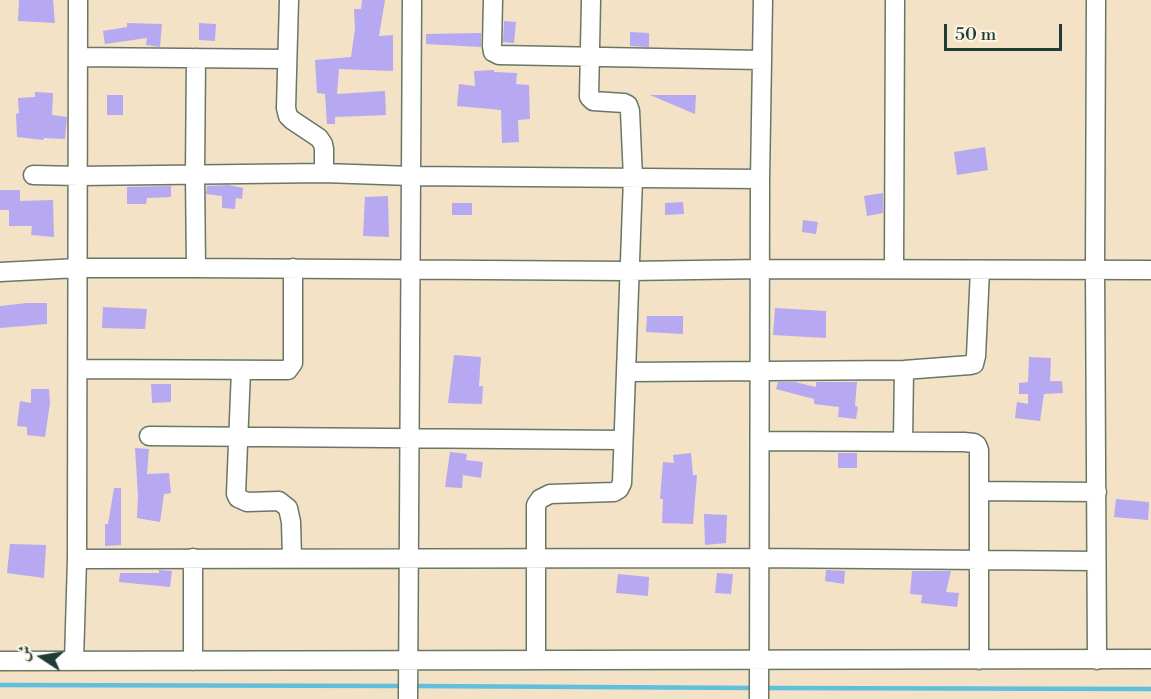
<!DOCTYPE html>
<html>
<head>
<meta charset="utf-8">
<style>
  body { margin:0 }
  #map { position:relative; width:1151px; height:699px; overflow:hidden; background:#f3e2c5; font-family:"Libre Bodoni",Amiri,serif }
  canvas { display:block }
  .north { position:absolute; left:12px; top:627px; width:60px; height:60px; -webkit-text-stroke:4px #fcf5e5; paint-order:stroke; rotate:282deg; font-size:16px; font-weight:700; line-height:24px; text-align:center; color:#1f3d34 }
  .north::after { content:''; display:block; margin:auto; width:21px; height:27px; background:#1f3d34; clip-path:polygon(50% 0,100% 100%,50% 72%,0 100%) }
  .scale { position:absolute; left:944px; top:24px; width:118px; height:27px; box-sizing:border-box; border:3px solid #1f3d34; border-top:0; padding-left:8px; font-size:18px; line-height:21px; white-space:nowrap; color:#1f3d34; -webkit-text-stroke:4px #fcf5e5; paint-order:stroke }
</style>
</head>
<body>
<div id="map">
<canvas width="1151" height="699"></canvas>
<div class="north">ش</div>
<div class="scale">50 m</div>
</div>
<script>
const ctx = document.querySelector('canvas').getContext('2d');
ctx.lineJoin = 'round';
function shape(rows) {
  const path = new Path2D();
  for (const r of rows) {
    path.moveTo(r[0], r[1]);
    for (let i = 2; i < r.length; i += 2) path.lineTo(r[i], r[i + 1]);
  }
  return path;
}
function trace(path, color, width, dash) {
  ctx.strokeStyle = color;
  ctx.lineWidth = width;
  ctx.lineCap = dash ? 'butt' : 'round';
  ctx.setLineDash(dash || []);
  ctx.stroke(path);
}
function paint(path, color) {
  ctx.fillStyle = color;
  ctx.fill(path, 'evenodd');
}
trace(shape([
  [0,685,405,686],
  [414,686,756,688],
  [765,688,1151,689]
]), '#5fbfdd', 4.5);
paint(shape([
  [19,0,53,0,55,23,18,21],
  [362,0,385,0,379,36,393,35,393,71,339,69,337,94,385,91,386,115,335,117,335,124,327,124,325,94,317,93,315,60,351,57,355,29,354,9,361,9],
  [504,21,516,22,514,43,503,42],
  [127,23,162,24,160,47,146,45,147,38,105,44,103,31,127,27],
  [199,23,216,24,215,41,199,40],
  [630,32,649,33,649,47,630,46],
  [481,33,481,47,426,44,426,34],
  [494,70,494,72,517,73,516,84,529,85,530,119,518,120,519,142,502,143,501,110,457,106,459,84,475,86,474,71],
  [35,92,53,93,52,115,67,117,65,139,44,138,43,140,17,137,16,114,19,113,18,98,35,97],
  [107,95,123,95,123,115,107,115],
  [650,95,696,95,695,114],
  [985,147,988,170,957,175,954,152],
  [228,185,243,188,242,199,236,198,235,209,222,208,222,196,206,194,207,186],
  [171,186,171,197,147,198,146,204,127,204,127,187],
  [0,190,20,190,20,201,53,200,54,237,31,235,32,226,9,226,9,210,0,210],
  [883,193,883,213,867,216,864,196],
  [388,196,389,237,363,236,365,197],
  [683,202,684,214,665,215,665,203],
  [452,203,472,203,472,215,452,215],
  [803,220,818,222,816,234,802,232],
  [27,303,47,303,47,324,0,328,0,306],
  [103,307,147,309,145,329,102,328],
  [775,308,826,311,826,338,773,335],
  [647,316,683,316,683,334,646,332],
  [454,355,481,357,479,386,483,386,482,404,448,403],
  [1029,357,1051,358,1050,381,1062,381,1063,393,1044,394,1040,421,1015,418,1017,402,1028,404,1028,394,1019,394,1019,383,1028,382],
  [778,382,795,382,816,387,816,382,857,382,855,406,858,407,856,419,838,417,839,407,814,404,814,399,776,389],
  [151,384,171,384,171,402,152,403],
  [31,389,49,389,50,403,45,437,27,435,27,427,17,426,20,401,31,403],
  [135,448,149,449,147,474,169,473,171,493,164,494,160,522,137,518,138,496],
  [450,452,467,454,466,460,483,462,481,478,463,475,462,488,445,487],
  [691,453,693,475,697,475,693,524,662,523,663,499,660,499,663,462,674,463,673,455],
  [838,453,857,453,857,468,838,468],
  [114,488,121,488,121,545,105,546,105,524,108,524],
  [1116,499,1149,502,1148,520,1114,517],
  [704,514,727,515,726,543,705,545],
  [10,544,46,545,44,578,7,573],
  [159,570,172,571,170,587,119,582,120,573,159,573],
  [826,570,845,571,844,584,825,581],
  [912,571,951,571,946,592,959,593,957,607,921,603,922,595,910,594],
  [717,573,733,574,731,594,715,593],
  [618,574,649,577,648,596,616,593]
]), '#b6a8f1');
const minor = shape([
  [289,0,286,108,288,116,292,120,319,138,323,144,324,149,324,173],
  [493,0,492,46,493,52,499,55,761,60],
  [1096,0,1095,270,1097,660],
  [78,57,287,59],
  [33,175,78,176,324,173,411,176,760,179],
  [196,268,195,174,196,58],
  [894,269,895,0],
  [0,272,78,268,196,268,629,271,761,269,1151,270],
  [78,369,288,370,293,363,293,268],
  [241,370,236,494,238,498,247,502,279,501,288,508,291,522,292,558],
  [627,372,904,370,970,365,974,364,976,356,980,270],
  [149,436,623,440],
  [760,441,964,442,974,443,977,445,979,450,979,660],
  [903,441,904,370],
  [979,491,1097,492],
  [193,558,193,661],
  [77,559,760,558,1096,561],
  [536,660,536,505,540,499,550,494,614,492,619,489,622,483,633,178,630,111,628,105,624,103,593,101,589,97,591,0],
  [0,661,1151,659],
  [74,661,77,559,78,0],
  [408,699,412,0],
  [759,699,760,179,763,0]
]);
trace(minor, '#697767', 21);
trace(minor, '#fff', 18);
</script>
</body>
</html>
